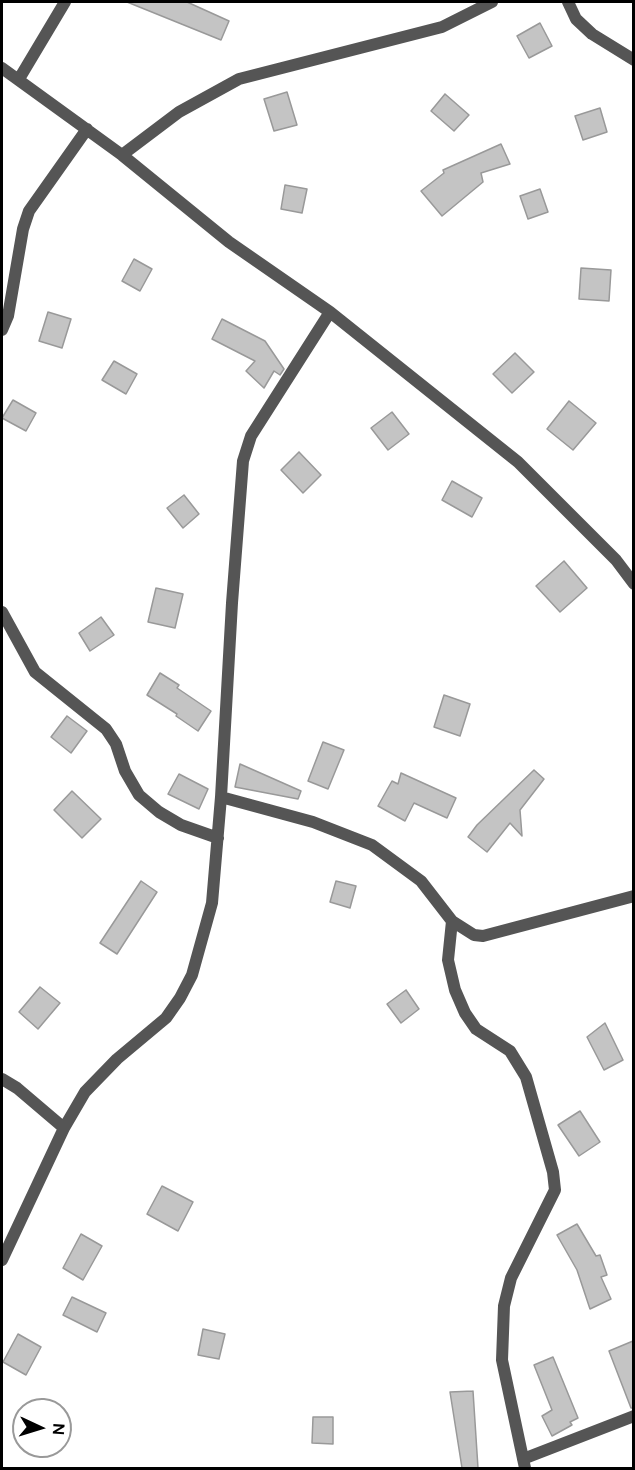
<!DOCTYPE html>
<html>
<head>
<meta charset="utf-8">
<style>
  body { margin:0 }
  #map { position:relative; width:635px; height:1470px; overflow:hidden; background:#fff; font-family:"DM Sans",sans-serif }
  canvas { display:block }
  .frame { position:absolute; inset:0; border:3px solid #000; pointer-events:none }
  .north { position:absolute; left:12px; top:1398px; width:60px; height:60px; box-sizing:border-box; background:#fff; border:2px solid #999; border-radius:50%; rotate:94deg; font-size:16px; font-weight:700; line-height:24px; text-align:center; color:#000 }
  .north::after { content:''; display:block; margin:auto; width:21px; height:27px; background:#000; clip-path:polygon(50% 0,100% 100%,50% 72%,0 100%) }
</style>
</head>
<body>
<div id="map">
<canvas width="635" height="1470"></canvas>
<div class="frame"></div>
<div class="north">N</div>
</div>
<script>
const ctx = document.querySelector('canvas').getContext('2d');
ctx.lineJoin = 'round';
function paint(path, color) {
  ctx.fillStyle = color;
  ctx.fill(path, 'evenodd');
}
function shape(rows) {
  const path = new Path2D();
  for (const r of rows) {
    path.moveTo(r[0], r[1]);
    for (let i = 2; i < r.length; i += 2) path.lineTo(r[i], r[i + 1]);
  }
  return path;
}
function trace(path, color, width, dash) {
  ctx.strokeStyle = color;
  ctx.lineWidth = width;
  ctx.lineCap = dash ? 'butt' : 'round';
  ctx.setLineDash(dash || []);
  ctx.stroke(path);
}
const building = shape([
  [127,2,187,2,229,21,221,40,127,2],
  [540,23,552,46,529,58,517,36,540,23],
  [287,92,297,125,274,131,264,99,287,92],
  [445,94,469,115,454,131,431,111,445,94],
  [600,108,607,132,583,140,575,116,600,108],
  [501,144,510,164,481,173,483,182,442,216,421,191,444,173,443,170,501,144],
  [285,185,307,189,302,213,281,209,285,185],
  [540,189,548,212,528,219,520,196,540,189],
  [134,259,152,269,140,291,122,281,134,259],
  [581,268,611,270,609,301,579,299,581,268],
  [48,312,71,319,62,348,39,341,48,312],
  [222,319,265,341,284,369,280,375,274,371,264,388,246,371,255,361,212,339,222,319],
  [515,353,534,372,512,393,493,374,515,353],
  [114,361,137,374,126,394,102,380,114,361],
  [13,400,36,413,26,431,2,418,13,400],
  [569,401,596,423,573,450,547,429,569,401],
  [392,412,409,434,388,450,371,428,392,412],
  [299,452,321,475,303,493,281,470,299,452],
  [452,481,482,498,472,517,442,500,452,481],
  [184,495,199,514,183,528,167,508,184,495],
  [564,561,587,588,560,612,536,586,564,561],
  [156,588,183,594,175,628,148,622,156,588],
  [101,617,114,635,90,651,79,633,101,617],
  [160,673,179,685,177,688,211,711,198,731,176,716,177,714,147,695,160,673],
  [444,695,470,704,460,736,434,727,444,695],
  [67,716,87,731,71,753,51,737,67,716],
  [323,742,344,750,328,789,308,781,323,742],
  [240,764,301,791,298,799,235,787,240,764],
  [534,770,544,779,520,810,522,836,510,823,487,852,468,837,477,825,534,770],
  [401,773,456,798,447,818,414,803,405,821,378,806,392,781,398,784,401,773],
  [179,774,208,789,199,809,168,794,179,774],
  [72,791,101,819,82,838,54,810,72,791],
  [141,881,157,892,117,954,100,943,141,881],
  [336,881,356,886,350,908,330,902,336,881],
  [40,987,60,1003,38,1029,19,1012,40,987],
  [406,990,419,1009,401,1023,387,1004,406,990],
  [605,1023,623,1060,604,1070,587,1037,605,1023],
  [580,1111,600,1142,579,1156,558,1125,580,1111],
  [162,1186,193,1202,178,1231,147,1214,162,1186],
  [577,1224,596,1256,600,1255,607,1275,601,1277,611,1299,590,1309,577,1270,557,1235,577,1224],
  [81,1234,102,1246,83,1280,63,1268,81,1234],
  [72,1297,106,1313,97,1332,63,1315,72,1297],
  [203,1329,225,1334,219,1359,198,1355,203,1329],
  [18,1334,41,1347,26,1375,3,1362,18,1334],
  [633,1341,633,1408,631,1408,609,1351,633,1341],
  [553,1357,578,1418,570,1422,572,1425,552,1436,542,1416,552,1410,534,1365,553,1357],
  [473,1391,478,1468,462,1468,450,1392,473,1391],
  [313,1417,333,1417,333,1444,312,1443,313,1417]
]);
paint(building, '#c4c4c4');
trace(building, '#999', 1.5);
trace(shape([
  [568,2,576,19,592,34,634,60],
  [2,68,122,155,229,242,330,312,518,462,616,560,634,584],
  [19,79,65,2],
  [122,155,179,112,239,79,442,27,492,2],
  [2,330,8,316,23,229,29,211,87,129],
  [2,612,35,672,106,729,116,744,125,771,139,795,159,812,181,825,218,838],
  [221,797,313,822,372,845,421,881,452,921,474,935,483,936,634,896],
  [452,921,448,960,455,990,465,1013,476,1029,510,1051,526,1077,553,1172,555,1190,511,1278,504,1306,502,1360,525,1468],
  [2,1079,17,1088,64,1128],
  [2,1260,64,1128,85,1092,117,1059,166,1018,180,998,192,975,212,903,221,797,232,603,243,461,251,436,330,312],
  [523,1459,634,1416]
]), '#555', 12);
</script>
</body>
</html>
